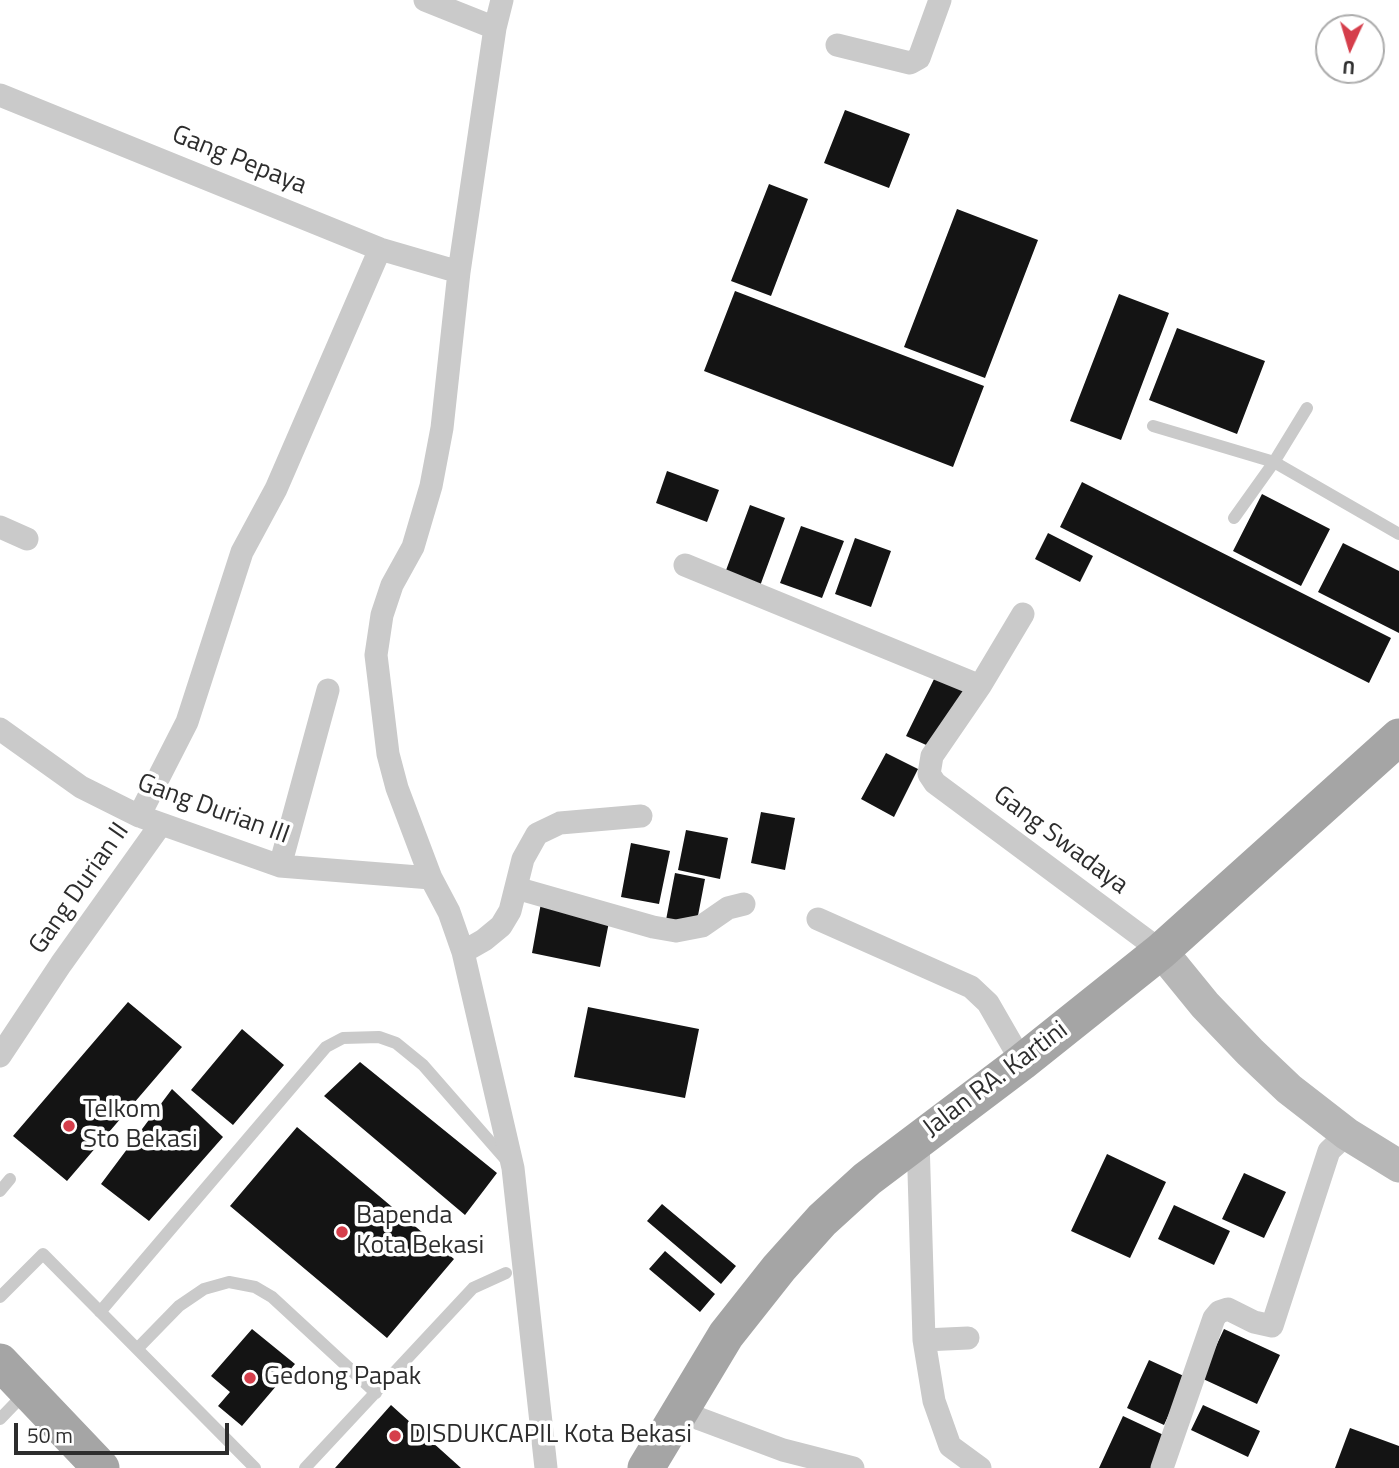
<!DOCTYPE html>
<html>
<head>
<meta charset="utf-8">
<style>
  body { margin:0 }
  #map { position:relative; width:1399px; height:1468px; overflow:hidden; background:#fff; font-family:"Titillium Web",sans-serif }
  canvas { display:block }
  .north { position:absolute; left:1315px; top:14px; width:70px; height:70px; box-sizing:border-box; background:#fff; border:2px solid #ababab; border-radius:50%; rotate:184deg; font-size:19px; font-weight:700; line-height:28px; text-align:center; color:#2d2d2d }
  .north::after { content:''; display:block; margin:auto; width:24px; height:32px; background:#d53e4b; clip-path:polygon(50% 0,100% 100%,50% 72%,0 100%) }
  .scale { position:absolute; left:14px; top:1423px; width:215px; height:32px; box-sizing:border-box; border:4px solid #2d2d2d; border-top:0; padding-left:9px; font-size:21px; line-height:24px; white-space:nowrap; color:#2d2d2d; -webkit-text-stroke:5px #fff; paint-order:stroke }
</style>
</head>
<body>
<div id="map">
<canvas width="1399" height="1468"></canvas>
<div class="north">U</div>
<div class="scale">50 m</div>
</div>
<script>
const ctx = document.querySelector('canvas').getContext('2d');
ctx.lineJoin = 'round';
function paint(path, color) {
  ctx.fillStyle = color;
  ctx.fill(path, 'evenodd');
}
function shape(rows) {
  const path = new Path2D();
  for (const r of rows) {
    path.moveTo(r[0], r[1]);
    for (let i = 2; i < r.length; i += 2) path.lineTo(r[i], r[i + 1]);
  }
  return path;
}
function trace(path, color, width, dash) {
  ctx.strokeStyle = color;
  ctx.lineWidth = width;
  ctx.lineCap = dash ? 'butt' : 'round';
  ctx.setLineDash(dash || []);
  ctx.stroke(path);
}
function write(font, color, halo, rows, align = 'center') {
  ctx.font = font + ' "Titillium Web",sans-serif';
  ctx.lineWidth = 7;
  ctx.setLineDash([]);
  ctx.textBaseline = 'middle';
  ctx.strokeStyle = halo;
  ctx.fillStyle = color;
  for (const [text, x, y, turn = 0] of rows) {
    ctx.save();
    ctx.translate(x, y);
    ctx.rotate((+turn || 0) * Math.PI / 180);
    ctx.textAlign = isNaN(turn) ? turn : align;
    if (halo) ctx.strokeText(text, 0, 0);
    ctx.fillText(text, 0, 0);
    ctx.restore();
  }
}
paint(shape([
  [845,110,910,134,889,188,824,163],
  [769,184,808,199,771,296,731,281],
  [957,209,1038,240,985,378,904,347],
  [735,291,984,386,953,467,704,371],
  [1119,294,1169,313,1121,440,1070,421],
  [1177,328,1265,361,1237,434,1149,400],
  [667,471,719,490,707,522,656,503],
  [1082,482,1391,638,1369,683,1060,527],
  [1262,494,1330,529,1301,586,1233,551],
  [750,505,785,518,760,586,725,573],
  [801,526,844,541,822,598,780,583],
  [1048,533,1093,556,1080,582,1035,559],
  [855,538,891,551,871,607,835,594],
  [1343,543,1399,571,1399,633,1318,592],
  [937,673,969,689,933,748,906,736],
  [886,753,918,769,894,817,861,799],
  [761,812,795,818,785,870,751,863],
  [686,830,728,838,720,879,678,870],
  [631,843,670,851,659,904,621,897],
  [675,873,705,879,696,926,666,920],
  [541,903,610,917,600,967,532,953],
  [128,1002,182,1047,67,1181,13,1136],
  [588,1007,699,1029,685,1098,574,1077],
  [242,1029,284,1065,233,1125,191,1090],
  [360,1062,497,1173,465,1215,324,1096],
  [172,1089,223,1137,149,1221,101,1184],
  [297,1127,454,1259,387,1338,230,1206],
  [1107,1154,1166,1182,1130,1258,1071,1231],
  [1244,1173,1286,1192,1264,1238,1222,1219],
  [662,1204,736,1266,721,1284,647,1221],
  [1174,1205,1230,1231,1214,1265,1158,1239],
  [665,1251,715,1294,700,1312,649,1269],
  [252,1329,295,1364,242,1426,218,1406,230,1392,211,1376],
  [1224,1329,1280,1355,1257,1404,1201,1378],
  [1149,1360,1186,1377,1164,1425,1127,1408],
  [391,1405,461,1468,335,1468],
  [1203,1405,1260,1431,1248,1457,1191,1430],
  [1123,1416,1170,1438,1156,1468,1099,1468],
  [1350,1428,1399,1446,1399,1468,1335,1468]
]), '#141414');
trace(shape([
  [1307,408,1274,462,1399,534],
  [1153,426,1274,462,1234,518],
  [0,1191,10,1179],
  [0,1297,43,1254,255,1468],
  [100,1312,326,1047,343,1038,379,1037,396,1043,423,1065,507,1161],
  [137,1349,179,1306,204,1289,229,1282,255,1287,272,1297,376,1393],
  [0,1419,26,1392],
  [305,1468,473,1288,506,1273]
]), '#cacaca', 12);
trace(shape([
  [425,0,495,28],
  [502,0,495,28,459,272,442,428,431,486,413,547,392,585,382,615,376,655,388,754,397,788,431,878,449,912,463,952,513,1168,546,1468],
  [837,45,910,63,919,58,940,0],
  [0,95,380,249,459,272],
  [0,527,27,539],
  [685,565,980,686],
  [1023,614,980,686,932,756,929,774,935,783,1161,951],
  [0,729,81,787,139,816,280,866,431,878],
  [139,816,187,722,242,552,276,489,380,249],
  [280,866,328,690],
  [516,888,653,927,676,931,702,926,728,908,744,904],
  [818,919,971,987,988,1003,1022,1062],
  [463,952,484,940,501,926,510,911,523,859,537,834,560,823,641,816],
  [0,1056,61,964,161,824],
  [918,1139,924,1340,934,1401,950,1446,980,1468],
  [924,1340,968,1338],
  [681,1410,700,1419,783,1450,853,1468],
  [1162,1468,1214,1318,1219,1312,1228,1309,1254,1322,1272,1326,1329,1151,1347,1134]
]), '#cacaca', 23);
trace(shape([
  [1161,951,1205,1005,1250,1052,1289,1089,1347,1134,1399,1166]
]), '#b7b7b7', 33);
trace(shape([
  [0,1362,101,1468],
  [646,1468,726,1335,779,1268,822,1220,867,1179,1022,1062,1161,951,1399,737]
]), '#a5a5a5', 37);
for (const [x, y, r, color] of [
  [69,1126,7,"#d53e4b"],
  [342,1232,7,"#d53e4b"],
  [250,1378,7,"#d53e4b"],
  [395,1436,7,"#d53e4b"]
]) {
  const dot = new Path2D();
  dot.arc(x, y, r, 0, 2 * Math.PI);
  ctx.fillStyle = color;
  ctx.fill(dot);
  trace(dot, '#fff', 2.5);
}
write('26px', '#2d2d2d', '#fff', [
  ["Gang Pepaya",239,161,22],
  ["Gang Durian III",213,810,20],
  ["Gang Swadaya",1060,841,37],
  ["Gang Durian II",80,889,-55],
  ["Jalan RA. Kartini",996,1080,-37]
]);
write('26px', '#2d2d2d', '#fff', [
  ["Telkom",83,1111],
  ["Sto Bekasi",83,1141],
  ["Bapenda",356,1217],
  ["Kota Bekasi",356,1247],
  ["Gedong Papak",264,1378],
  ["DISDUKCAPIL Kota Bekasi",409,1436]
], 'left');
</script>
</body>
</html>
